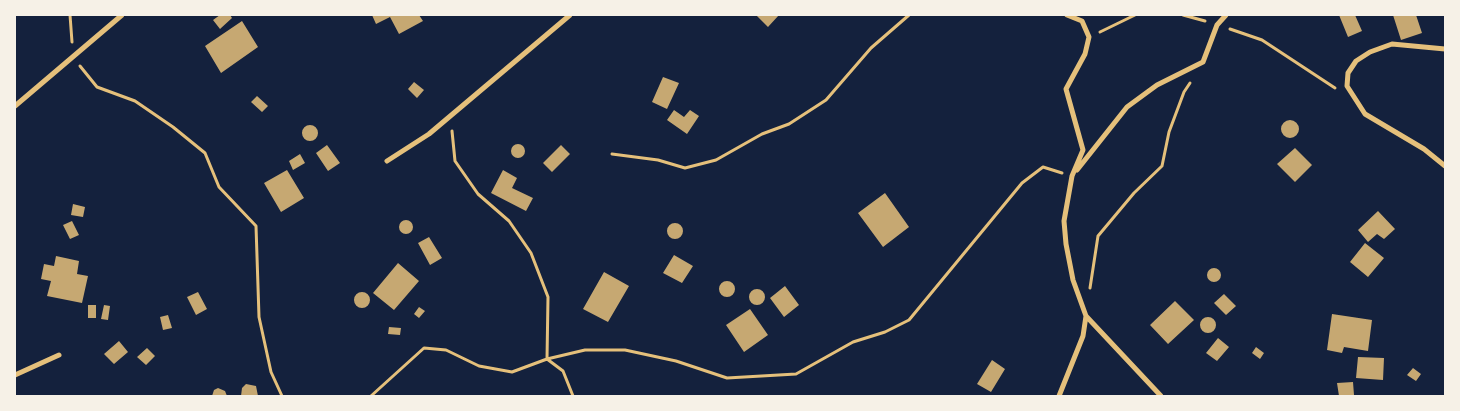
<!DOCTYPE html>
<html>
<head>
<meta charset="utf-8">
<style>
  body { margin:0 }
  #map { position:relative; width:1460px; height:411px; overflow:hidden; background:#14213d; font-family:"Noto Sans",sans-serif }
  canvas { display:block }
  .frame { position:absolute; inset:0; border:16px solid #f6f1e7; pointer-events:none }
</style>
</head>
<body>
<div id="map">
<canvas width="1460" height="411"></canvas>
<div class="frame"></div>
</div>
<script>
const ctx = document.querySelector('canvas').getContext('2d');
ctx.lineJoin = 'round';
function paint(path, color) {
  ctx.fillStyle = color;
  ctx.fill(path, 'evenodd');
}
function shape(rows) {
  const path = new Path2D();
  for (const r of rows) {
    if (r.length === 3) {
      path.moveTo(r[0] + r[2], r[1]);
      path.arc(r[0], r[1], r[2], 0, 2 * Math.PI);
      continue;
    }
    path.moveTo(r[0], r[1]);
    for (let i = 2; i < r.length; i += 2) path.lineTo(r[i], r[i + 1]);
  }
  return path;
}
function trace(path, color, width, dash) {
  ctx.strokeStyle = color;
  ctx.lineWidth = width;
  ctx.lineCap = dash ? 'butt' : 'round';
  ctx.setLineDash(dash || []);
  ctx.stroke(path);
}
paint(shape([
  [220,15,230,15,232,18,220,29,213,20],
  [372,15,419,15,423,21,399,34,390,17,376,24],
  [756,15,779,15,768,27],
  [1339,15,1355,15,1362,31,1348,37],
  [1393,15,1416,15,1422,33,1401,40],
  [242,21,258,47,221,73,205,46],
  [663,77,679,83,667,109,652,102],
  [414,82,424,90,417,98,408,89],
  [257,96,268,106,262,112,251,102],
  [674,110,684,117,690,110,699,116,687,134,667,120],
  [1290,129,9],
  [310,133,8],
  [518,151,7],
  [327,145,340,163,328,171,316,153],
  [561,145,570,154,552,172,543,163],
  [1295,148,1312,165,1295,182,1277,164],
  [300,154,305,163,293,170,289,161],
  [287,170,304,198,281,212,264,183],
  [503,170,517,178,512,188,533,198,526,211,491,193],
  [885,193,909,227,883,247,858,213],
  [73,204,85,207,83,217,71,215],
  [1378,211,1395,229,1384,239,1377,234,1368,242,1358,230],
  [406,227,7],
  [72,221,79,235,70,239,63,225],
  [675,231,8],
  [429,237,442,258,430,265,418,243],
  [1365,243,1384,258,1368,277,1350,262],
  [674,255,693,266,682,283,663,273],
  [56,256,79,261,77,274,88,276,82,303,47,296,51,281,41,279,44,264,54,266],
  [398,263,419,281,394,310,373,293],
  [1214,275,7],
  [604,272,629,286,608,322,583,309],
  [727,289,8],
  [785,286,799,305,784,317,770,298],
  [757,297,8],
  [198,292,207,309,196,315,187,297],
  [362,300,8],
  [1224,294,1236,306,1226,315,1214,303],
  [1175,301,1194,320,1168,344,1150,325],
  [88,305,96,305,96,318,88,318],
  [104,305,110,306,108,320,101,319],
  [419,307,425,311,419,318,414,314],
  [750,309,768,335,744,352,726,325],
  [1332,314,1372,320,1368,351,1344,347,1342,353,1327,350],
  [168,315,172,328,163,330,160,317],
  [1208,325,8],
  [389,327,401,328,400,335,388,334],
  [1218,338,1229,347,1217,361,1206,353],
  [119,341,128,352,114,364,104,354],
  [1256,347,1264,353,1260,359,1252,353],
  [147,348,155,356,146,365,137,357],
  [1358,357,1384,358,1383,380,1356,378],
  [992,360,1005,369,991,392,977,384],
  [1413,368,1421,374,1416,381,1407,375],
  [1353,382,1354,395,1339,396,1337,383],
  [246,384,256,386,258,396,241,396,242,388],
  [218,388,225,391,227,396,212,396,214,390]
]), '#c6a872');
trace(shape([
  [70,15,72,42],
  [1183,15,1205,21],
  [1230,29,1262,40,1335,88],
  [1100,32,1135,15],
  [80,66,97,87,135,101,173,127,205,153,219,187,256,226,259,317,271,372,282,396],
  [452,131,455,161,478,194,509,221,531,253,548,297,547,359,563,371,573,396],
  [612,154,658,160,685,168,716,160,762,134,789,124,826,100,871,48,909,15],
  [1090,288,1098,236,1134,193,1162,166,1169,132,1184,92,1190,83],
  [371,396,424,348,446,350,479,366,512,372,547,359,585,350,625,350,676,361,727,378,796,374,853,342,885,332,909,320,1022,183,1043,167,1062,173]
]), '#e5c07b', 3);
trace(shape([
  [1067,15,1082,21,1089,37,1085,54,1066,89,1083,150,1072,176,1064,221,1066,244,1073,280,1086,316,1161,396],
  [1445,49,1392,44,1370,52,1356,61,1348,73,1347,86,1365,114,1424,149,1445,166],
  [15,106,122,15],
  [387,161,429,134,570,15],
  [1077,170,1127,107,1157,85,1203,62,1217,25,1226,15],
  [15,375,59,355],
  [1059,396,1083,336,1086,316]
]), '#e5c07b', 5);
</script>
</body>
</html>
